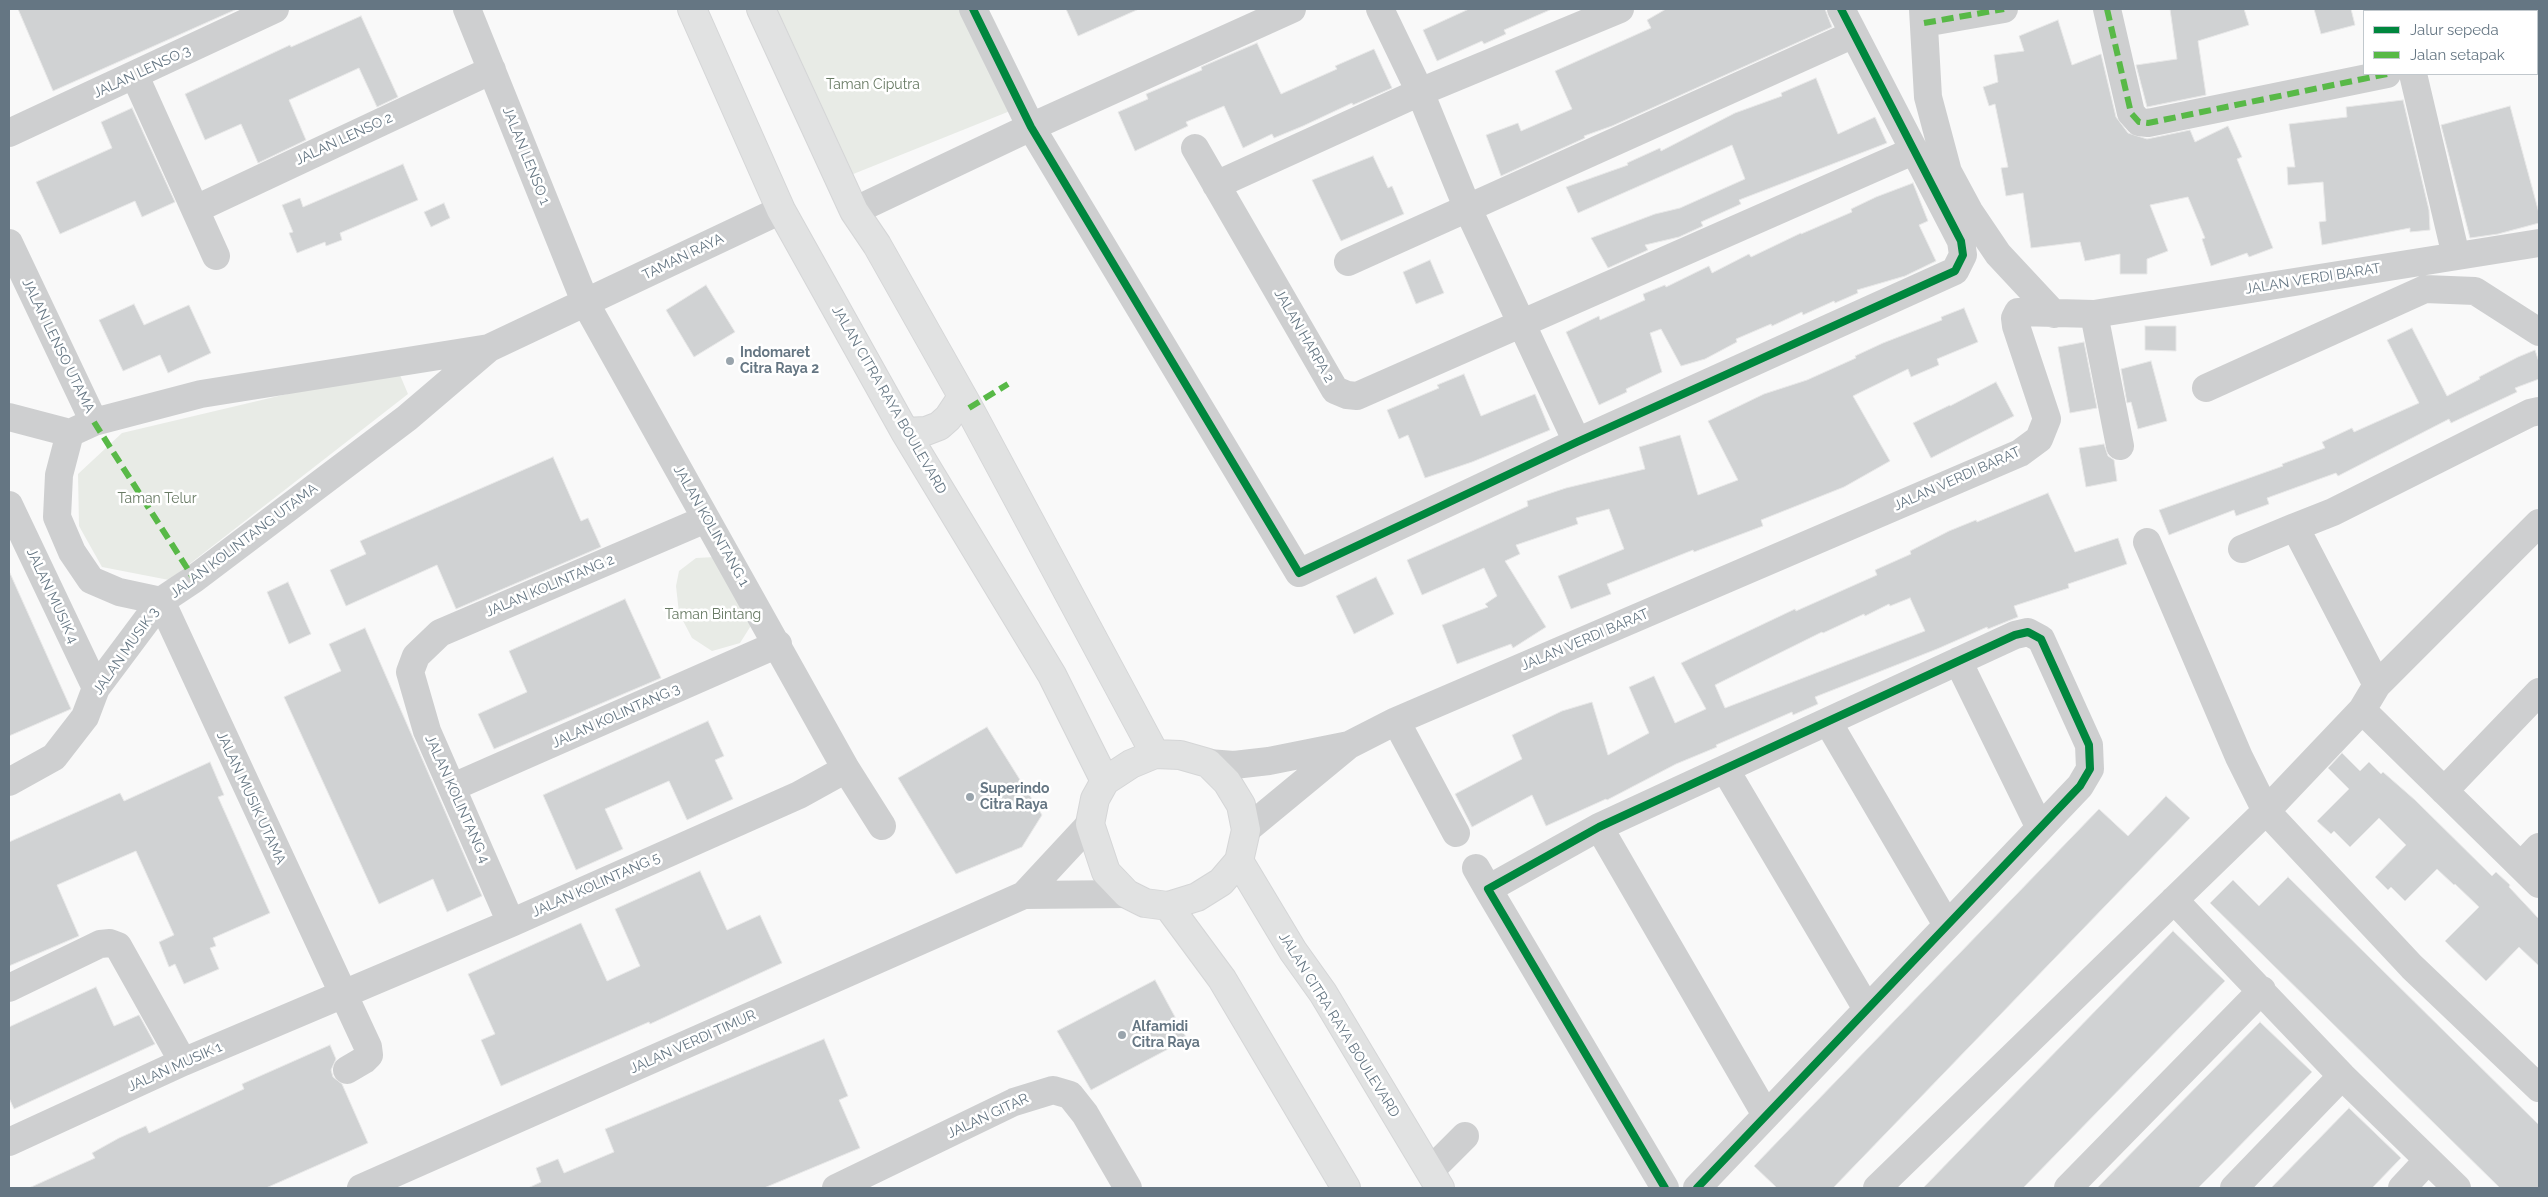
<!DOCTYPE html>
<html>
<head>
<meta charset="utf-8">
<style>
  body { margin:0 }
  #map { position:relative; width:2548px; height:1197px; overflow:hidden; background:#f9f9f9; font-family:Raleway,sans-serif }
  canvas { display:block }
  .frame { position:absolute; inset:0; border:10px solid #657683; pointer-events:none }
  .legend { position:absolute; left:2363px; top:10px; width:175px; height:65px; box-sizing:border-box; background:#fff; border:1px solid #c1c8cd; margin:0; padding:6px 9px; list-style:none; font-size:15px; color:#657683 }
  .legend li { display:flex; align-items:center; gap:10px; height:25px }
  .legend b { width:25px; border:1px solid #c1c8cd }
</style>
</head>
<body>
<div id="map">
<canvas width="2548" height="1197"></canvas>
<div class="frame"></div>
<ul class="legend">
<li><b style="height:6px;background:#00873e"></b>Jalur sepeda</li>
<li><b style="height:6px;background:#58b947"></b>Jalan setapak</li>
</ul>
</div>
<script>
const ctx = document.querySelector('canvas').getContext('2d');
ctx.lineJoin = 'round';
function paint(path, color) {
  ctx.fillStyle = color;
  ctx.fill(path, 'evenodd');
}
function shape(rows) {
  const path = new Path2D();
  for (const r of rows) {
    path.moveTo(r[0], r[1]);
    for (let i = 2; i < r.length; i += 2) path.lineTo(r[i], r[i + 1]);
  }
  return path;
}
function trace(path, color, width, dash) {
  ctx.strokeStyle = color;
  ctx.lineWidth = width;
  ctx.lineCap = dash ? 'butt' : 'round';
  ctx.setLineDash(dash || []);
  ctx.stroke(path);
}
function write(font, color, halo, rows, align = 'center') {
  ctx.font = font + ' Raleway,sans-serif';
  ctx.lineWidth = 5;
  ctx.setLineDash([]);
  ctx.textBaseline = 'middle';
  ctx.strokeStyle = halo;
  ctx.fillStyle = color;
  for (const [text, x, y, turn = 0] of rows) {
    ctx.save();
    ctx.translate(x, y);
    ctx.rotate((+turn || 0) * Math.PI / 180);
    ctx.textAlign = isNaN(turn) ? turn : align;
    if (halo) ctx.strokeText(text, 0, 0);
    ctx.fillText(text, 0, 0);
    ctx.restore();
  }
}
paint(shape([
  [758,9,971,9,1015,109,831,183],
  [397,368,408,394,169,580,102,567,79,526,78,474,122,433],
  [715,557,752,624,740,643,712,651,692,638,679,613,676,586,679,571,696,558]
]), '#e8ebe6');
const building = shape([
  [18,9,237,9,53,91,18,9],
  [1066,9,1139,9,1078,36,1066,9],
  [1469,9,1552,9,1504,30,1506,34,1484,44,1482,41,1437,61,1423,30,1469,9],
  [1666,9,1825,9,1832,27,1612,126,1584,136,1585,138,1501,176,1486,135,1518,123,1521,131,1572,109,1555,71,1651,28,1647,20,1666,9],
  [2170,9,2244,9,2249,25,2198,41,2206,95,2147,107,2136,65,2177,59,2170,9],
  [2314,9,2351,9,2355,25,2321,34,2314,9],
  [361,16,398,97,377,107,359,68,289,100,306,140,258,163,241,124,205,140,185,94,290,45,291,47,361,16],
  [2058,20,2072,65,2101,54,2116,117,2128,133,2147,139,2190,130,2195,142,2228,126,2242,157,2237,159,2273,248,2249,257,2247,253,2211,266,2202,239,2205,238,2188,197,2150,205,2168,251,2147,259,2147,274,2120,274,2120,254,2085,261,2080,242,2031,248,2023,193,2006,196,2001,168,2008,167,1995,104,1989,106,1983,87,1998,82,1994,55,2024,51,2019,36,2058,20],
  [1257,43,1281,94,1337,69,1335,66,1374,49,1392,88,1353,105,1352,103,1303,126,1274,138,1272,134,1243,148,1224,106,1186,122,1188,126,1135,151,1118,112,1148,99,1146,94,1202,70,1201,67,1257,43],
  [1816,78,1838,134,1875,117,1887,143,1739,200,1741,204,1701,222,1703,226,1679,237,1645,245,1648,250,1608,268,1591,238,1655,214,1680,208,1745,179,1732,145,1578,213,1566,187,1628,165,1627,163,1660,148,1661,151,1735,113,1782,96,1781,93,1816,78],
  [2403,100,2429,210,2430,230,2410,232,2410,228,2322,245,2319,222,2326,221,2323,182,2288,185,2287,167,2295,167,2289,124,2347,117,2346,107,2403,100],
  [2510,106,2539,213,2539,223,2498,234,2470,238,2441,125,2510,106],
  [132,108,175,202,142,217,135,201,60,234,36,182,112,148,101,122,132,108],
  [1373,156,1388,188,1392,186,1404,214,1341,241,1312,180,1373,156],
  [403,164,418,200,340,233,342,240,326,246,325,242,297,253,289,233,293,232,282,205,300,198,303,207,403,164],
  [1913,183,1928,221,1919,225,1936,261,1905,276,1857,290,1858,293,1835,303,1834,301,1803,315,1802,312,1772,326,1771,324,1736,339,1737,342,1705,359,1681,366,1661,329,1650,333,1662,372,1626,389,1627,392,1599,405,1566,332,1599,316,1600,320,1645,300,1643,294,1665,285,1666,287,1709,266,1712,273,1749,254,1751,257,1801,233,1801,234,1852,212,1851,209,1876,197,1913,183],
  [444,203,450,218,431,227,424,212,444,203],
  [1430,260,1444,293,1416,304,1403,272,1430,260],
  [706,285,735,332,694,357,666,310,706,285],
  [134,304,144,325,189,305,211,353,168,373,160,355,123,371,99,320,134,304],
  [1964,308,1978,342,1937,359,1939,365,1911,377,1908,369,1853,396,1890,461,1844,487,1761,520,1763,526,1694,552,1693,550,1607,584,1611,594,1571,609,1558,576,1624,549,1609,509,1576,518,1578,524,1516,545,1520,554,1505,561,1546,627,1513,648,1511,644,1457,664,1442,625,1488,607,1485,604,1497,596,1484,568,1422,595,1407,560,1528,506,1527,501,1566,488,1645,469,1639,447,1680,435,1698,495,1738,480,1708,421,1764,394,1807,380,1856,358,1855,356,1883,343,1942,320,1941,317,1964,308],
  [2145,326,2176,326,2176,351,2145,350,2145,326],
  [2412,328,2447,396,2480,379,2479,377,2518,357,2535,350,2539,362,2539,379,2515,388,2517,392,2451,423,2449,419,2338,476,2336,473,2267,498,2269,504,2236,516,2234,510,2169,535,2159,510,2283,466,2282,464,2325,448,2322,442,2352,428,2354,432,2419,403,2387,340,2412,328],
  [2084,342,2097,408,2070,413,2058,347,2084,342],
  [2151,361,2167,421,2138,429,2131,402,2127,403,2121,369,2151,361],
  [1464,374,1481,416,1535,394,1550,430,1472,462,1425,478,1408,435,1399,439,1387,410,1439,388,1437,385,1464,374],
  [1996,382,2014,416,1931,458,1913,423,1950,405,1950,406,1996,382],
  [2104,444,2108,456,2114,460,2117,481,2086,487,2079,448,2104,444],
  [553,457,581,521,588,518,601,547,456,609,437,565,346,606,330,570,366,554,360,541,553,457],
  [2048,493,2075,552,2118,538,2127,564,2068,584,2069,588,2014,606,2018,617,1988,629,1987,627,1937,649,1815,697,1818,704,1793,715,1792,712,1716,745,1717,747,1676,764,1607,800,1606,799,1546,826,1532,795,1472,827,1455,794,1522,759,1512,735,1562,711,1592,702,1608,755,1649,733,1629,687,1654,676,1675,723,1706,709,1681,663,1795,609,1796,611,1877,575,1875,570,1911,554,1910,551,1949,531,1976,520,1977,522,2048,493],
  [1910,598,1925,631,1725,708,1715,685,1822,632,1823,633,1864,614,1865,616,1889,604,1890,606,1910,598],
  [9,571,71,709,9,736,9,571],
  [1376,577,1394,614,1354,634,1336,596,1376,577],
  [288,582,311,634,289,644,267,592,288,582],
  [625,599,661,678,494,749,478,714,527,692,509,651,625,599],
  [365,628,482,896,447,912,433,879,379,904,284,697,341,671,329,644,365,628],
  [708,721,724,756,715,760,733,799,687,820,669,781,605,809,623,849,576,870,543,795,708,721],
  [987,727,1042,815,1022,847,956,874,898,778,987,727],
  [2342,753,2360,771,2369,762,2381,774,2383,772,2415,800,2492,876,2496,872,2510,885,2509,887,2539,919,2539,966,2519,947,2486,981,2445,941,2479,907,2455,884,2454,885,2437,869,2405,901,2391,887,2388,890,2375,877,2406,845,2379,818,2350,847,2334,831,2331,834,2317,821,2349,789,2328,768,2342,753],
  [210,762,224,795,218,797,270,913,213,938,216,946,210,948,219,969,184,984,175,964,169,967,159,942,174,935,136,851,57,885,79,936,9,966,9,842,120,793,124,801,210,762],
  [2166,796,2190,818,1833,1188,1777,1188,1754,1166,2099,809,2128,836,2166,796],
  [700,871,727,930,760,915,782,963,650,1024,649,1022,501,1086,481,1040,495,1034,468,974,581,923,607,981,640,966,615,909,700,871],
  [2288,877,2539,1125,2539,1188,2500,1188,2210,903,2233,880,2259,906,2288,877],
  [2173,931,2225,981,2023,1188,1923,1188,2173,931],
  [1155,980,1187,1039,1091,1090,1057,1031,1155,980],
  [96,987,114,1026,139,1015,155,1044,14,1109,9,1098,9,1027,96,987],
  [2260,1022,2312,1072,2215,1171,2198,1188,2097,1188,2260,1022],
  [824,1039,848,1096,839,1100,860,1148,764,1188,528,1188,541,1182,536,1168,558,1159,564,1173,614,1152,605,1129,824,1039],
  [330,1045,336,1059,331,1070,333,1077,342,1084,368,1143,266,1188,29,1188,95,1158,92,1153,119,1138,146,1126,149,1133,190,1114,244,1089,242,1084,330,1045],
  [2349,1108,2401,1158,2372,1188,2271,1188,2349,1108]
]);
paint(building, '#d0d2d3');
trace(building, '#e8e8e8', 1);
const major = shape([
  [692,9,781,210,905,432,1052,675,1105,781],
  [761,9,854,211,877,245,969,408,1155,754],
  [905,432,926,431,939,426,948,418,962,397],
  [1155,754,1180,755,1208,763,1227,782,1241,805,1246,830,1239,861,1221,882,1197,897,1168,906,1145,903,1127,894,1106,872,1090,824,1095,799,1105,781,1131,764,1155,754],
  [1239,861,1293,951,1323,993,1440,1188],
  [1168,906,1222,979,1346,1188]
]);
trace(major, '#d5d6d7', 30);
trace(shape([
  [467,9,586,304,846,769,882,826],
  [973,9,1031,127,1299,573,1577,442,1955,271,1963,255,1961,241,1841,9],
  [1380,9,1420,92,1467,207,1577,442],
  [1923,9,1928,97,1948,172,1969,211,1998,254,2054,314],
  [2107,9,2131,113,2139,122,2148,123,2387,74],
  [2399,9,2399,11],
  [1924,23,2004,9],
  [2413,74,2456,256],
  [135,76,216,256],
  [9,133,275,9],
  [1195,148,1335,390,1347,395,1357,396,1913,151],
  [1216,185,1420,92,1620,9],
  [196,209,492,70],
  [854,211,1031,127,1292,9],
  [9,243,94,422],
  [1348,262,1854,34],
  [2094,314,2120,446],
  [2206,388,2425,289,2475,291,2539,332],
  [9,417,70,433],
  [9,505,96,688],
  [2147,542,2239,757,2266,811,2412,967,2539,1088],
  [2242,549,2295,527],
  [161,601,119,592,91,580,72,552,57,517,59,475,70,433,94,422,201,394,489,348],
  [161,601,368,1047,369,1055,364,1060,347,1070],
  [1958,661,2040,828],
  [2377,685,2295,527,2333,512,2530,413,2539,411],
  [2362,710,2539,884],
  [1396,721,1456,833],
  [1828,722,1947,925],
  [1349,745,1396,721,2020,453,2039,439,2047,419,2016,326,2015,318,2018,312,2094,314,2539,243],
  [1208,763,1234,765,1269,761,1349,745,1246,830],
  [1725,769,1867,1009],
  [9,782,54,757,85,717,96,688,161,601,194,579,407,418,489,348,781,210],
  [453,787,778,644],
  [2444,791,2539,692],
  [1599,827,1766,1115],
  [2521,866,2539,847],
  [1476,868,1488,889],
  [1024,895,1127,894],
  [2174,900,2342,1076,2457,1188],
  [511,923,427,731,410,672,416,656,440,633,706,519],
  [9,988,100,944,110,943,118,946,183,1062],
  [9,1142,183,1062,511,923,799,795,846,769],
  [1430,1171,1465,1136],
  [361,1188,1024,895,1090,824],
  [836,1188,1014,1102,1053,1090,1070,1095,1085,1114,1128,1188],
  [1665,1188,1488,889,1599,827,2015,635,2028,632,2041,639,2089,745,2090,769,2080,786,1697,1188],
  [1877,1188,2266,811,2362,710,2377,685,2539,523],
  [2068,1188,2262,990],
  [2234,1188,2342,1076],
  [2402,1188,2428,1160]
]), '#cecfd0', 28);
trace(major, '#e1e2e2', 28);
trace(shape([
  [2107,9,2131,113,2139,122,2148,123,2387,74],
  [1924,23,2004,9],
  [969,408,1008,384],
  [94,422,194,579]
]), '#58b947', 6, [12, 6]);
trace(shape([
  [973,9,1031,127,1299,573,1577,442,1955,271,1963,255,1961,241,1841,9],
  [1665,1188,1488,889,1599,827,2015,635,2028,632,2041,639,2089,745,2090,769,2080,786,1697,1188]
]), '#00873e', 8);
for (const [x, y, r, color] of [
  [730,361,5,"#99a4ac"],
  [970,797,5,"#99a4ac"],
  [1122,1035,5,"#99a4ac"]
]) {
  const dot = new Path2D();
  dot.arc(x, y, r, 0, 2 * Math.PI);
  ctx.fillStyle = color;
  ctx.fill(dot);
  trace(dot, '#fff', 2);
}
write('14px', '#657683', '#fff', [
  ["JALAN LENSO 3",142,72,-25],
  ["JALAN LENSO 2",344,139,-25],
  ["JALAN LENSO 1",526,156,68],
  ["TAMAN RAYA",683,257,-26],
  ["JALAN VERDI BARAT",2313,279,-9],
  ["JALAN HARPA 2",1304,336,60],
  ["JALAN LENSO UTAMA",58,346,64],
  ["JALAN CITRA RAYA BOULEVARD",889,400,60],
  ["JALAN VERDI BARAT",1957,479,-24],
  ["JALAN KOLINTANG 1",711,526,60],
  ["JALAN KOLINTANG UTAMA",244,541,-37],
  ["JALAN KOLINTANG 2",550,586,-23],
  ["JALAN MUSIK 4",52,596,65],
  ["JALAN VERDI BARAT",1585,640,-23],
  ["JALAN MUSIK 3",126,651,-55],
  ["JALAN KOLINTANG 3",616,716,-24],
  ["JALAN MUSIK UTAMA",251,798,65],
  ["JALAN KOLINTANG 4",457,799,66],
  ["JALAN KOLINTANG 5",596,885,-24],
  ["JALAN CITRA RAYA BOULEVARD",1339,1025,58],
  ["JALAN VERDI TIMUR",693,1042,-24],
  ["JALAN MUSIK 1",175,1067,-24],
  ["JALAN GITAR",988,1116,-25]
]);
write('14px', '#687a64', '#fff', [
  ["Taman Ciputra",873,85],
  ["Taman Telur",157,499],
  ["Taman Bintang",713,615]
]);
write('bold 14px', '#657683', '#fff', [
  ["Indomaret",740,353],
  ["Citra Raya 2",740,369],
  ["Superindo",980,789],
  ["Citra Raya",980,805],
  ["Alfamidi",1132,1027],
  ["Citra Raya",1132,1043]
], 'left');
</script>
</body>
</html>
